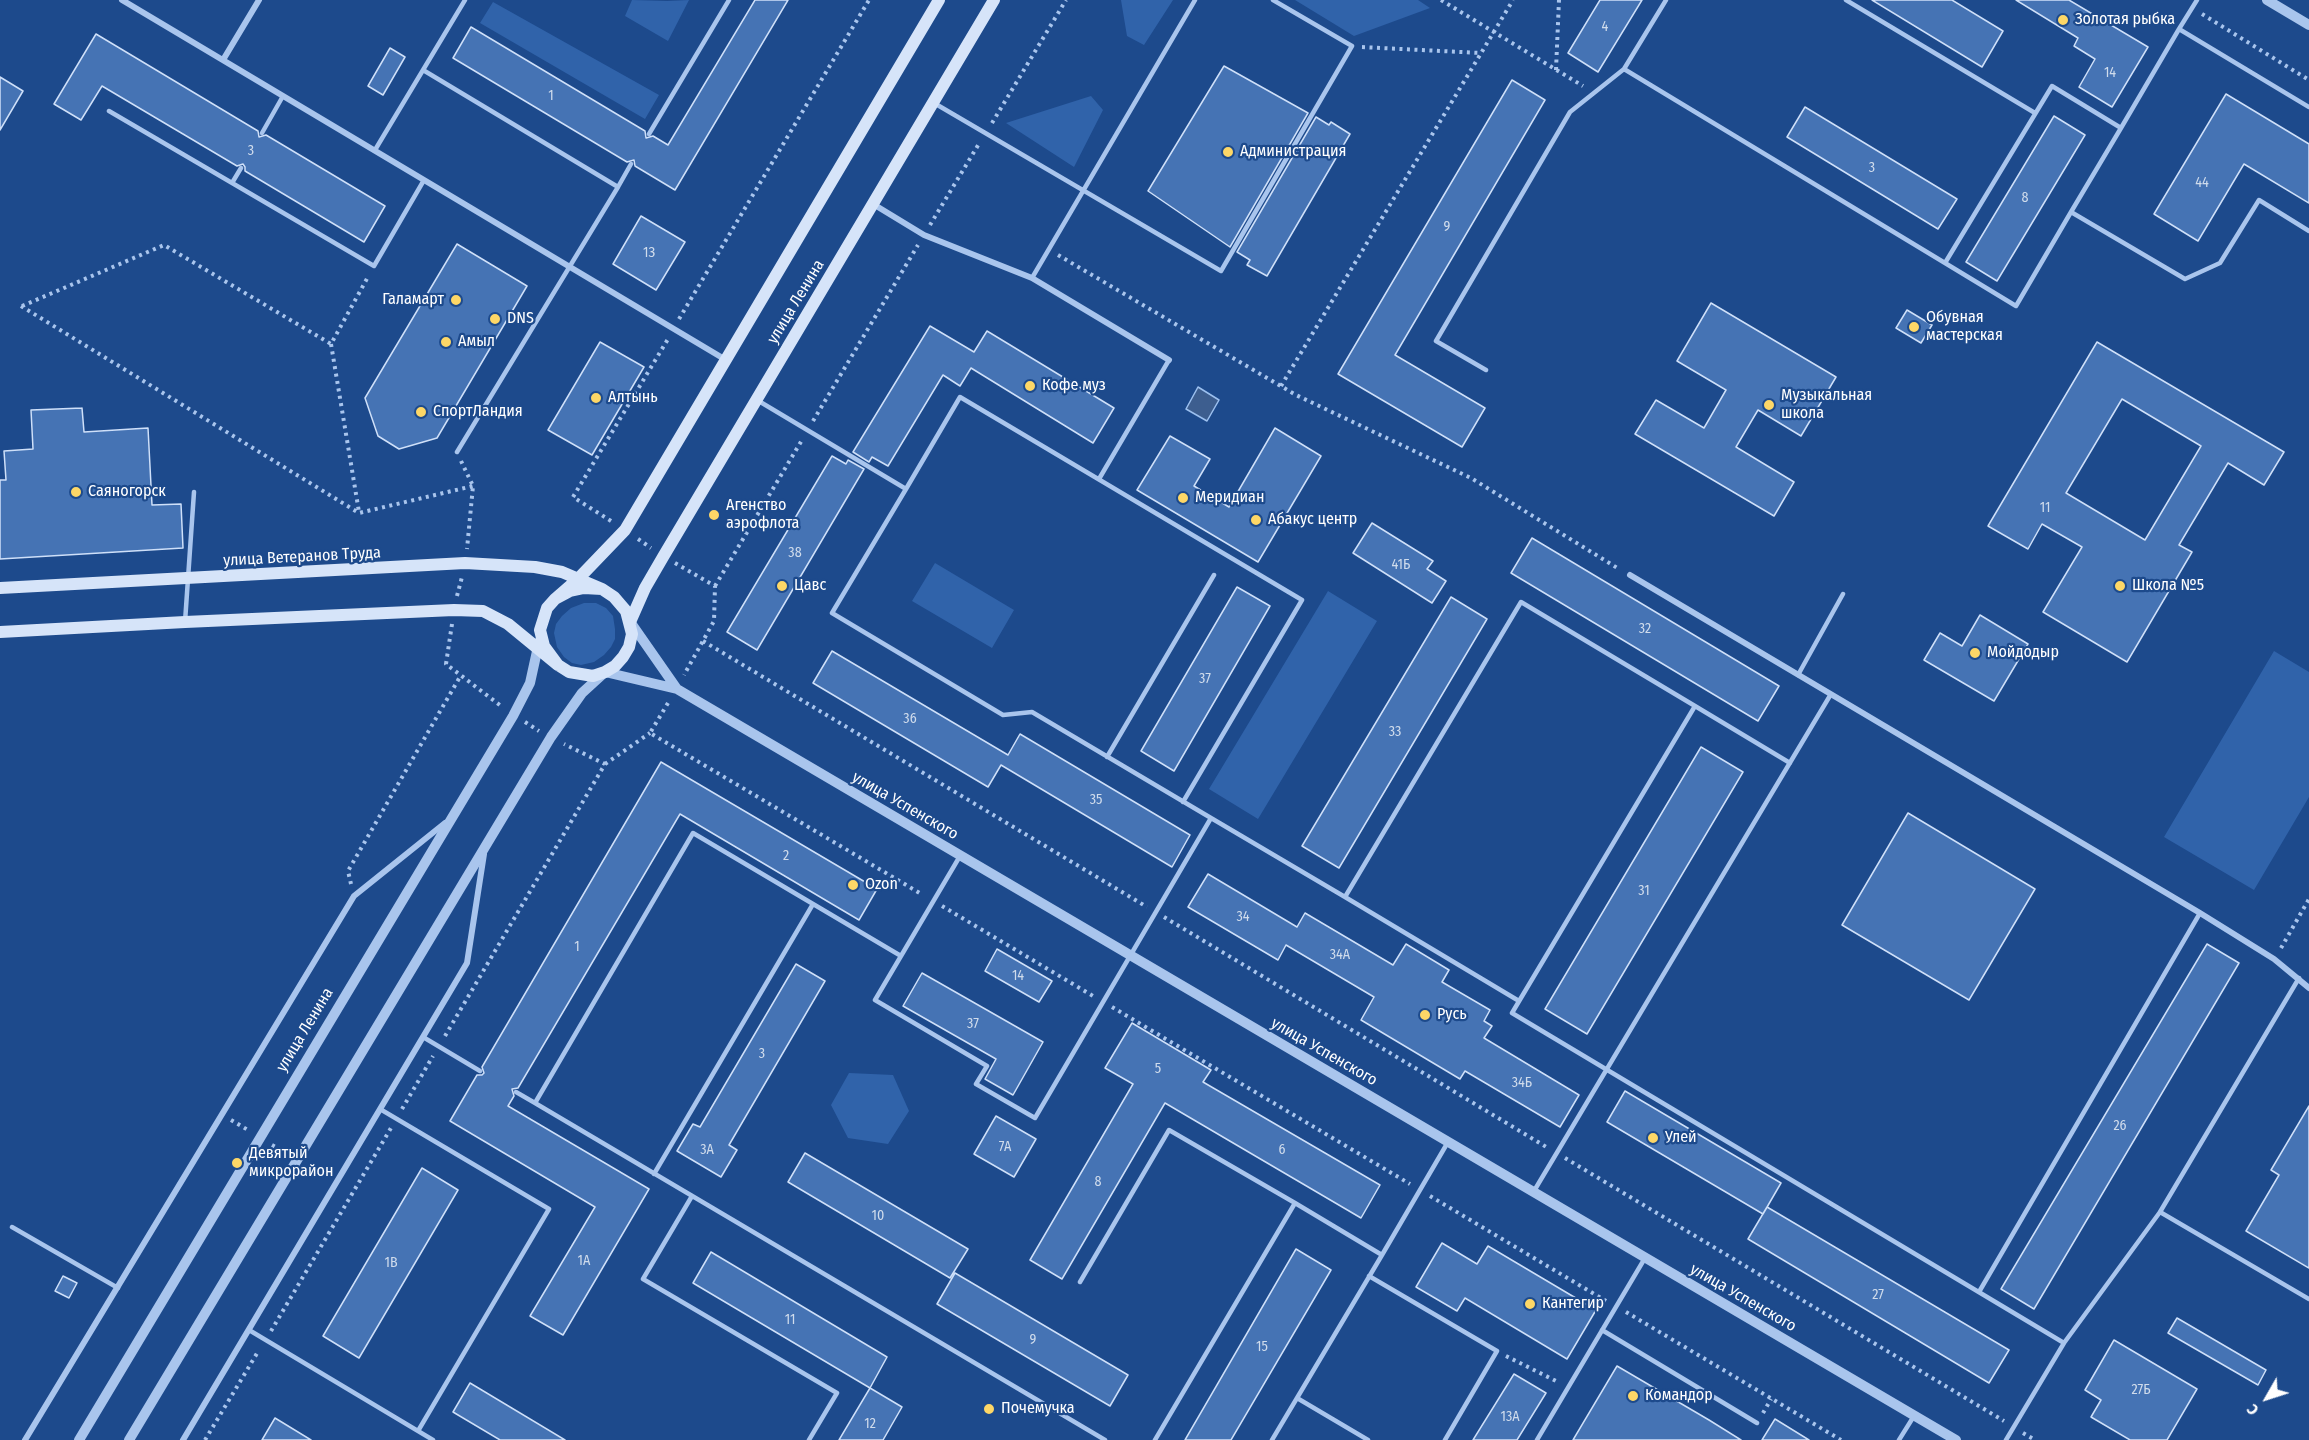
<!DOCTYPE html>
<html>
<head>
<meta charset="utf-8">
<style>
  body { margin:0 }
  #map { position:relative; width:2309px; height:1440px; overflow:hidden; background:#1d4a8c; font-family:"Fira Sans Condensed",sans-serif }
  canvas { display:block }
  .north { position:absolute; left:2237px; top:1368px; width:60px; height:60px; -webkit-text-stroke:4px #1d4a8c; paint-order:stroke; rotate:231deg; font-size:16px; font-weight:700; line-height:24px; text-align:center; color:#fff }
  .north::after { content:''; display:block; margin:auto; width:21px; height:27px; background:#fff; clip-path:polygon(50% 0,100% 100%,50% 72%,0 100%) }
</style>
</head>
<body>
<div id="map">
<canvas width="2309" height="1440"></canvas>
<div class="north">С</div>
</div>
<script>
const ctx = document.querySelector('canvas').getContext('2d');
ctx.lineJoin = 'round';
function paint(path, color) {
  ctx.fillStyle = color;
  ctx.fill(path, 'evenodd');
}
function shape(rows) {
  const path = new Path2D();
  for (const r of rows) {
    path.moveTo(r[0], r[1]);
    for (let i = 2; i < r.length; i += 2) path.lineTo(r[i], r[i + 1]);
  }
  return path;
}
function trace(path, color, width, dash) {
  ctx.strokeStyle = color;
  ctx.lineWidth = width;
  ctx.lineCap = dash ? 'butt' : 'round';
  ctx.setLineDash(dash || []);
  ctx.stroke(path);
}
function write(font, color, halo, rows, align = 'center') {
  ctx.font = font + ' "Fira Sans Condensed",sans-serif';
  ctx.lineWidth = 4.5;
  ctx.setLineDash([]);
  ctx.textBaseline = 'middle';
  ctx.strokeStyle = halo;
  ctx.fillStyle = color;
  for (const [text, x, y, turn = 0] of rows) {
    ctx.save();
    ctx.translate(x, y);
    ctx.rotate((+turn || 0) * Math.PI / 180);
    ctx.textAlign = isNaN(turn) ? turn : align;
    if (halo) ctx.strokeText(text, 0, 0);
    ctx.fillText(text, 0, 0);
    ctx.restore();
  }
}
paint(shape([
  [632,0,667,1,689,0,668,41,625,16],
  [1121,0,1173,0,1144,45,1127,36],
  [1295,0,1418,0,1430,8,1354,36],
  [493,2,659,95,645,119,480,23],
  [1091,96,1103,110,1074,167,1006,123],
  [935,563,1014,610,992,648,912,601],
  [1328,591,1377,621,1258,819,1209,789],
  [584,603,596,603,606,608,613,616,615,629,615,639,611,647,604,655,594,662,581,665,572,663,564,657,557,647,554,633,556,624,562,616,571,608],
  [2274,651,2309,672,2309,797,2254,890,2164,837],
  [849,1073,893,1075,909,1111,888,1144,848,1138,831,1105]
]), '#3063aa');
const water = shape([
  [1198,387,1219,400,1207,421,1186,409,1198,387]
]);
paint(water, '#3d5e8f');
trace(water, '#9cc0ef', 1.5);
const building = shape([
  [755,0,788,0,675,190,635,166,634,160,627,162,453,58,471,27,645,131,646,138,653,136,668,145,755,0],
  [1600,0,1642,0,1598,72,1568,53,1600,0],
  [1872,0,1952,0,2003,31,1982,67,1872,0],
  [2016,0,2069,0,2148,47,2112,107,2079,87,2095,59,2074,46,2078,38,2016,0],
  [96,34,258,131,259,137,266,135,385,206,364,242,245,171,245,167,243,164,237,166,102,86,81,120,54,104,96,34],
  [390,48,405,57,383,95,368,86,390,48],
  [1224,66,1308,113,1230,247,1148,191,1224,66],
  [0,77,23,91,0,130,0,77],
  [1512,80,1545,100,1395,355,1485,408,1462,447,1338,374,1512,80],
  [2226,94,2309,144,2309,203,2244,164,2198,241,2154,214,2226,94],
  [1805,107,1957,199,1938,229,1787,137,1805,107],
  [2054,116,2085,135,1997,281,1966,262,2054,116],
  [1316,117,1329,125,1331,122,1350,134,1267,276,1247,265,1250,260,1237,252,1316,117],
  [641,216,685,242,656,290,613,264,641,216],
  [457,244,527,286,437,438,399,449,378,436,365,398,457,244],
  [1711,303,1836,377,1801,436,1758,410,1736,447,1794,482,1774,516,1635,434,1656,400,1704,428,1726,390,1677,361,1711,303],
  [1907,310,1932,325,1921,343,1896,328,1907,310],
  [930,326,974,352,987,331,1114,408,1093,443,971,368,960,386,943,375,888,466,872,457,869,462,853,452,930,326],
  [600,342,644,367,592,455,548,430,600,342],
  [2097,342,2284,452,2264,485,2228,463,2179,545,2192,552,2127,662,2043,612,2082,547,2042,524,2028,549,1988,526,2097,342],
  [2122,399,2201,446,2145,540,2066,493,2122,399],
  [82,408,84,432,148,428,152,505,181,504,183,548,0,559,0,480,6,480,4,451,33,449,31,410,82,408],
  [1275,428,1321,456,1258,562,1137,490,1170,436,1210,459,1194,486,1229,507,1275,428],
  [832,456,846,464,848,460,864,469,757,650,727,632,832,456],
  [1372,523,1433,561,1427,569,1446,581,1432,603,1353,553,1372,523],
  [1532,538,1779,686,1758,721,1511,573,1532,538],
  [1237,587,1270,606,1174,771,1141,751,1237,587],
  [1451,597,1487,619,1339,868,1302,846,1451,597],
  [1980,615,2028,644,1994,701,1924,660,1940,633,1962,646,1980,615],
  [832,651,1008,755,1020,734,1190,835,1172,867,1001,765,988,787,813,683,832,651],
  [1701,747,1743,772,1587,1034,1545,1009,1701,747],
  [661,762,877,889,859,920,680,814,518,1088,512,1089,514,1096,508,1106,649,1189,563,1335,530,1316,595,1207,450,1121,477,1075,482,1075,484,1073,482,1067,661,762],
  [1908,813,2035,889,1969,1000,1842,925,1908,813],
  [1208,874,1297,927,1305,913,1393,965,1406,944,1449,970,1442,982,1490,1010,1484,1021,1492,1026,1484,1038,1579,1095,1560,1127,1465,1071,1460,1079,1361,1020,1374,997,1286,945,1278,960,1188,907,1208,874],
  [2207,944,2239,963,2034,1309,2001,1289,2207,944],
  [997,949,1052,981,1039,1002,985,971,997,949],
  [796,964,825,981,729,1145,737,1150,721,1177,677,1151,693,1124,700,1127,796,964],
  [922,973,1043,1042,1013,1095,985,1079,996,1059,903,1006,922,973],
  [1132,1023,1211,1070,1203,1082,1380,1185,1361,1218,1165,1103,1062,1279,1030,1260,1133,1084,1105,1068,1132,1023],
  [1625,1091,1781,1183,1763,1214,1607,1122,1625,1091],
  [2309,1106,2309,1268,2246,1231,2279,1175,2271,1170,2309,1106],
  [996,1116,1036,1139,1014,1177,974,1154,996,1116],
  [805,1153,968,1249,950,1278,788,1182,805,1153],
  [422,1168,458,1190,359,1358,323,1336,422,1168],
  [1767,1207,2009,1350,1989,1383,1748,1239,1767,1207],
  [1442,1243,1477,1264,1488,1246,1596,1310,1567,1359,1465,1298,1457,1311,1416,1287,1442,1243],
  [1296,1249,1331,1270,1231,1440,1185,1440,1296,1249],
  [711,1252,887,1357,870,1388,693,1283,711,1252],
  [955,1273,1128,1375,1110,1406,937,1304,955,1273],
  [63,1276,77,1283,69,1298,55,1291,63,1276],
  [2177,1318,2266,1370,2258,1385,2168,1333,2177,1318],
  [2114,1340,2197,1389,2167,1440,2130,1440,2091,1417,2101,1400,2085,1390,2114,1340],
  [1617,1366,1709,1420,1741,1440,1573,1440,1617,1366],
  [1514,1374,1546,1393,1517,1440,1473,1440,1514,1374],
  [470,1383,565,1440,500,1440,453,1412,470,1383],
  [870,1388,902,1407,883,1440,839,1440,870,1388],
  [275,1418,311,1440,262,1440,275,1418],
  [1775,1419,1809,1440,1762,1440,1775,1419]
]);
paint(building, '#4573b4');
trace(building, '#cfe0f9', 1.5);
trace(shape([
  [1441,0,1583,86],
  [2202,14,2309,80],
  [1362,47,1481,53],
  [1556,70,1559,0],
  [992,123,1066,0],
  [930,225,980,142],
  [1058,255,1296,395,1471,478,1619,569],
  [21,306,359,513,473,486],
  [22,306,164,245,331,344,369,275],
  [679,319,869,0],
  [331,344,359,512],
  [1281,386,1513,0],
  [813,421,918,245],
  [461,461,473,486,467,549],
  [611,521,573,497,668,339],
  [638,539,651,548],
  [675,563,715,586,714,621,684,675],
  [715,586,802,440],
  [457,596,462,577],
  [452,624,446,664,501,706],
  [703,641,1147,907],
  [668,703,650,733,923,895],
  [525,722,539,731],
  [605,764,650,733],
  [351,884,348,871,461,675],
  [942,906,1093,996],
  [1164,917,1548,1148],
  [2281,948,2309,899],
  [1112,1007,1410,1184],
  [445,1036,605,764,564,744],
  [402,1109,433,1056],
  [231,1120,248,1130],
  [272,1145,287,1153],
  [1565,1158,2004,1421],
  [308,1166,325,1177],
  [1430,1196,1606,1301],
  [1626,1312,1841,1440],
  [271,1331,391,1128],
  [1506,1356,1558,1382],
  [1763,1413,1771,1399],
  [2023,1433,2035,1440],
  [205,1440,259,1350]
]), '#a9c5ed', 4, [3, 4.5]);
trace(shape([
  [1846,0,2035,113],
  [2179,29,2309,107],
  [1624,69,1666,0],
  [423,70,618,187,457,452],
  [934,103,1221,271,1352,46,1273,0],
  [109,111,374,266,424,180],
  [2121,128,2052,86,1945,263,2016,306,2071,212,2121,128,2179,29,2197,0],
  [262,133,283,96],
  [649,134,729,0],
  [375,150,465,0],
  [232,183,241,168],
  [618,187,631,164],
  [2071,212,2185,279,2220,263,2259,200,2309,231],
  [1032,278,1195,0],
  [1486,370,1436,341,1570,112,1624,69,1945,263],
  [757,400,906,489,832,613,1003,715,1032,712,1211,818],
  [1099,479,1169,360],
  [906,489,960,397,1302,600,1183,802],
  [185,622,194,492],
  [1798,675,1843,594],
  [1107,757,1214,575],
  [1790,763,1695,706,1512,1013,2064,1343,2006,1440],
  [960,856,901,956,693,833,535,1103,1105,1440],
  [901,956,875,1000,987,1066,976,1084,1035,1118,1211,818,1345,897],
  [1519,1001,1345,897,1521,602,1695,706],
  [423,1037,480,1071],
  [516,1092,535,1103],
  [380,1109,549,1209,418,1431],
  [654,1174,813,904],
  [1534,1191,1831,694],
  [692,1196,643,1279,837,1393,809,1440],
  [2160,1212,2309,1299],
  [12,1227,118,1288],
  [1369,1276,1497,1351,1445,1440],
  [1080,1282,1169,1130,1295,1203],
  [1979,1292,2200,913],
  [249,1330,433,1440],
  [1602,1330,1757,1423],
  [2064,1343,2160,1212,2299,978],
  [1155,1440,1295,1203,1382,1255,1448,1142],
  [1272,1440,1297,1398],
  [1368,1440,1297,1398,1382,1255],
  [1537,1440,1645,1258],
  [1899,1440,1914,1416]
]), '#a9c5ed', 4.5);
trace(shape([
  [122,0,726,360],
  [223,60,259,0],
  [873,204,924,235,1032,278,1169,360],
  [1630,575,2200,913,2274,959,2309,988],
  [25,1440,354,896,445,823],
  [183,1440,467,963,484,854]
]), '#a9c5ed', 6);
trace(shape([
  [2267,0,2309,25],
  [631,623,677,689],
  [79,1440,513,716,530,683,539,642],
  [129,1440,551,737,582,693,605,672,677,689,1956,1440]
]), '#a9c5ed', 10);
trace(shape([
  [0,588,465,563,535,567,562,572,602,589],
  [584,588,602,589,614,597,626,611,632,634,629,647,623,657,615,666,605,672,593,676,569,672,558,665,544,646,540,630,547,608,555,599,570,591,584,588],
  [555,599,578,579,625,530,939,0],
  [630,622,645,588,663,557,994,0],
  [0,632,185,622,454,610,483,611,508,624,558,665]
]), '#d6e4f9', 12);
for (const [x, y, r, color] of [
  [2063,20,6,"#fdd767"],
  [1228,152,6,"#fdd767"],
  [456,300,6,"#fdd767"],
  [495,319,6,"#fdd767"],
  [1914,327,6,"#fdd767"],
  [446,342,6,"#fdd767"],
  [1030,386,6,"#fdd767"],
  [596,398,6,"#fdd767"],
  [1769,405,6,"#fdd767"],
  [421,412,6,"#fdd767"],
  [76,492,6,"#fdd767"],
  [1183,498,6,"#fdd767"],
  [714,515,6,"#fdd767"],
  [1256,520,6,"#fdd767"],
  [782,586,6,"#fdd767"],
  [2120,586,6,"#fdd767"],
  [1975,653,6,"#fdd767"],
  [853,885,6,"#fdd767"],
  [1425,1015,6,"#fdd767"],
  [1653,1138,6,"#fdd767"],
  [237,1163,6,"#fdd767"],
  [1530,1304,6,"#fdd767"],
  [1633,1396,6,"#fdd767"],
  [989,1409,6,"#fdd767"]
]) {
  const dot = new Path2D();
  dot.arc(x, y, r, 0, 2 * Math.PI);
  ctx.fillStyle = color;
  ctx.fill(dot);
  trace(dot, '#1d4a8c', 2);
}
write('14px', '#d0dcec', null, [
  ["4",1605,27],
  ["14",2110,73],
  ["1",551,96],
  ["3",251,151],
  ["3",1872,168],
  ["44",2202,183],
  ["8",2025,198],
  ["9",1447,227],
  ["1З",649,253],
  ["11",2045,508],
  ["38",795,553],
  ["41Б",1401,565],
  ["32",1645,629],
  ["37",1205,679],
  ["36",910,719],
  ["33",1395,732],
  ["35",1096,800],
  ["2",786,856],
  ["31",1644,891],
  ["34",1243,917],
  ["1",577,947],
  ["34А",1340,955],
  ["14",1018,976],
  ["37",973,1024],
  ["3",762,1054],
  ["5",1158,1069],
  ["34Б",1522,1083],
  ["26",2120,1126],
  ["7А",1005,1147],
  ["3А",707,1150],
  ["6",1282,1150],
  ["8",1098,1182],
  ["10",878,1216],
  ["1А",584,1261],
  ["1В",391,1263],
  ["27",1878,1295],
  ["11",790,1320],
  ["9",1033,1340],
  ["15",1262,1347],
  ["27Б",2141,1390],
  ["13А",1510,1417],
  ["12",870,1424]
]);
write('16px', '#fff', '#1d4a8c', [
  ["Золотая рыбка",2075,20],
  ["Администрация",1240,152],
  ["Галамарт",444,300,"right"],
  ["Обувная",1926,318],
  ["мастерская",1926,336],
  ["DNS",507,319],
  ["Амыл",458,342],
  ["Кофе муз",1042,386],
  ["Музыкальная",1781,396],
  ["школа",1781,414],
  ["Алтынь",608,398],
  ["СпортЛандия",433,412],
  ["Саяногорск",88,492],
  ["Меридиан",1195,498],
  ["Агенство",726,506],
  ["аэрофлота",726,524],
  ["Абакус центр",1268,520],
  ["Цавс",794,586],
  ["Школа №5",2132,586],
  ["Мойдодыр",1987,653],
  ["Ozon",865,885],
  ["Русь",1437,1015],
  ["Улей",1665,1138],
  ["Девятый",249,1154],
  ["микрорайон",249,1172],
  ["Кантегир",1542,1304],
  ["Командор",1645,1396],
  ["Почемучка",1001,1409]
], 'left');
write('16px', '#fff', '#1d4a8c', [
  ["улица Ленина",796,302,-59],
  ["улица Ветеранов Труда",302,557,-3],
  ["улица Успенского",905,806,30],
  ["улица Ленина",305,1030,-59],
  ["улица Успенского",1324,1052,30],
  ["улица Успенского",1743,1298,30]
]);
</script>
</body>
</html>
